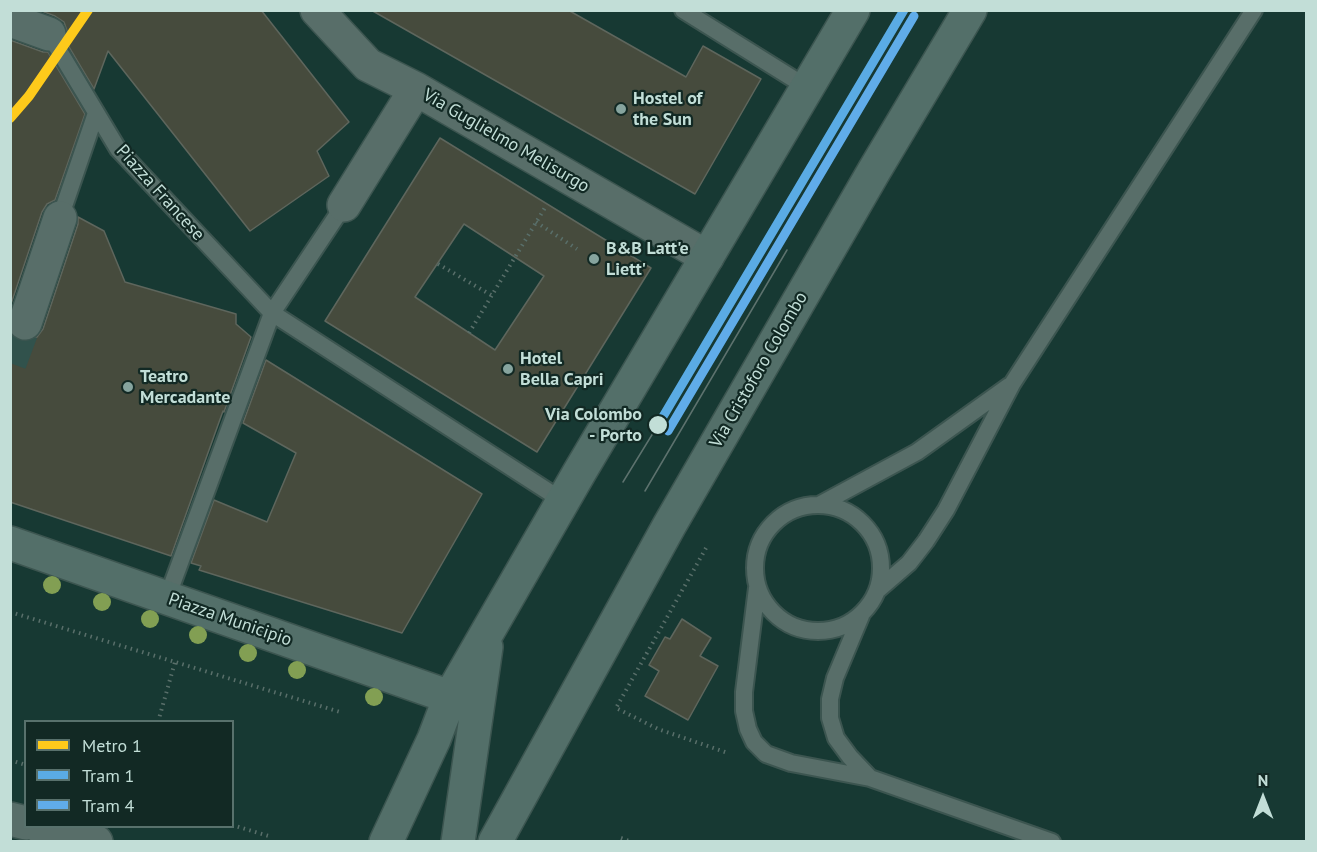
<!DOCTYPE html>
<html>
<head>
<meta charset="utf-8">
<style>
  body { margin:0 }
  #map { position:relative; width:1317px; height:852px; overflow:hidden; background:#173933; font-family:"PT Sans",sans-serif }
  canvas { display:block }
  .frame { position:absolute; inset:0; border:12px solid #c2ded7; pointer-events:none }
  .legend { position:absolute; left:24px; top:720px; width:210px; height:108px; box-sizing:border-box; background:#122924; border:2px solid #58716c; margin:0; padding:8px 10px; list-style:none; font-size:18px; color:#c2ded7 }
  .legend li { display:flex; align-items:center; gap:12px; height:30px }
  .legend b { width:30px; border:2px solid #58716c }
  .north { position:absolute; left:1233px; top:768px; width:60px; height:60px; -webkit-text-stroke:4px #122924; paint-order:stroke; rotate:0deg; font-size:16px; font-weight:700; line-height:24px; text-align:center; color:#c2ded7 }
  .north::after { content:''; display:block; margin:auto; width:21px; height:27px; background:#c2ded7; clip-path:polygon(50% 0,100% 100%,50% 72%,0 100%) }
</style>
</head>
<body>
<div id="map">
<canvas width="1317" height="852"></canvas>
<div class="frame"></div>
<ul class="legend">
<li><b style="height:8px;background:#feca1b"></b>Metro 1</li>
<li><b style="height:8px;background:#5aabe4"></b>Tram 1</li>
<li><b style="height:8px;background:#60ace9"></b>Tram 4</li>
</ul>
<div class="north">N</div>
</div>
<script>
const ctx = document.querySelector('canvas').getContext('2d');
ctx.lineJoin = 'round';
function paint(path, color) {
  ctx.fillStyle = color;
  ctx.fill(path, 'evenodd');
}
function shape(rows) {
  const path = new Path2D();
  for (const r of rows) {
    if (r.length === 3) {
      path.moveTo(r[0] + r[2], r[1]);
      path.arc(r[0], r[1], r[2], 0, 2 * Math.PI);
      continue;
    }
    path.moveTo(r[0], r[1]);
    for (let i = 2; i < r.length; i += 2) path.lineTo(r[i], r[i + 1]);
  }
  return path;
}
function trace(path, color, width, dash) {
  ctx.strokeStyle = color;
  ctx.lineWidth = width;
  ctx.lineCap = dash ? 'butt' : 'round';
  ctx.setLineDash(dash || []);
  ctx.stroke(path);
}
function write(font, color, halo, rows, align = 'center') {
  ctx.font = font + ' "PT Sans",sans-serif';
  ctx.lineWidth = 4.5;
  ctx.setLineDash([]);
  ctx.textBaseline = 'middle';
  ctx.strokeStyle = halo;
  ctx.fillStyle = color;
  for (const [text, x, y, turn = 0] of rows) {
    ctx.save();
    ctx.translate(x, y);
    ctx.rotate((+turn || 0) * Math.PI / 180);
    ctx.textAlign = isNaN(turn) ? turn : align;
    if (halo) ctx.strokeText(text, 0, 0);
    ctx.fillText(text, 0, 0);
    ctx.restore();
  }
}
const building = shape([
  [39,10,261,10,349,122,317,151,329,176,250,231,108,51,94,89,66,42,67,31,64,22,55,16,39,10],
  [371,10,568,10,686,77,703,46,761,79,695,194,371,10],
  [10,40,43,52,48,52,85,114,55,200,47,204,42,212,10,307,10,40],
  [440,138,651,268,537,452,325,321,440,138],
  [464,224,544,276,495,350,415,297,464,224],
  [78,217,104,231,125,282,236,314,236,324,251,337,224,412,223,411,171,556,10,502,10,335,19,341,28,341,37,337,43,329,78,224,78,217],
  [266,360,482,494,402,633,199,570,201,566,191,563,214,500,267,522,296,453,243,423,266,360],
  [682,619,711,638,700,656,718,666,688,720,645,696,659,671,649,665,665,637,670,639,682,619]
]);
paint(building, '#464b3d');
trace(building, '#5e665d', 1.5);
trace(shape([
  [10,363,25,323]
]), '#31524c', 33, [33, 16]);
const lane = shape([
  [683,10,808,88],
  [49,34,118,149,272,313,563,501],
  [60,218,96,113],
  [818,568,63],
  [819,505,917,452,1009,386],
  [757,588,744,692,744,711,748,729,754,742,766,754,791,763,870,778,1052,842],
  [879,589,909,563,926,541,946,510,1012,384,1254,10],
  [167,598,272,313,344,205],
  [861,616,835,678,830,699,830,718,836,738,850,757,870,778]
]);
const street = shape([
  [317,10,368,65,416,89,707,257],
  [10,20,49,34],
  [344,205,416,89],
  [25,323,60,218],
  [10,819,26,823],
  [39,826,96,842]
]);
const primary = shape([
  [10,543,450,697],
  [386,842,434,739,450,697,579,473,853,10],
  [458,842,486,647],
  [495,842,669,526,874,171,970,10]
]);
trace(lane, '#3c5550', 20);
trace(street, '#3c5550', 36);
trace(primary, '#3c5550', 36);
trace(shape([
  [536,222,577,249],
  [438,264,491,295],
  [469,333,546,206],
  [706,548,616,708,658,729,728,753],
  [10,612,340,712],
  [158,722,175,662],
  [10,760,26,765],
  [232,825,272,837],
  [621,838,632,842]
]), '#596f6a', 4, [1.5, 4.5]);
trace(lane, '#586e69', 16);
trace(street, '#586e69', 33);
trace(primary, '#536f69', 33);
trace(shape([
  [623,482,658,425],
  [645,491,787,250]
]), '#5d726e', 1.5);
trace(shape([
  [658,425,904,10]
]), '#5aabe4', 9);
trace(shape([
  [668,431,914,16]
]), '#60ace9', 9);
trace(shape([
  [10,118,29,96,88,10]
]), '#feca1b', 10);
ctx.fillStyle = '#829f53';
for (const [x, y] of [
  [52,585],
  [102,602],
  [150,619],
  [198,635],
  [248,653],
  [297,670],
  [374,697]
]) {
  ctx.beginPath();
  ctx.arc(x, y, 9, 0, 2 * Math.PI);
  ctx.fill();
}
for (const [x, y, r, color] of [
  [621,109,6,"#86a49e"],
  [594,259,6,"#86a49e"],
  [508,369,6,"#86a49e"],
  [128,387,6,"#86a49e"],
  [658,425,10,"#c2ded7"]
]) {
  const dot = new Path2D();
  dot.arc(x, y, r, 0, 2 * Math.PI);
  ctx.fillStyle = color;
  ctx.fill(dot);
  trace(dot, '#122924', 2);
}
write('bold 18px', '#c2ded7', '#122924', [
  ["Hostel of",633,99],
  ["the Sun",633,120],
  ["B&B Latt'e",606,249],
  ["Liett'",606,270],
  ["Hotel",520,359],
  ["Bella Capri",520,380],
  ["Teatro",140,377],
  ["Mercadante",140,398]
], 'left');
write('18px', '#c2ded7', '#122924', [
  ["Via Guglielmo Melisurgo",506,141,30],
  ["Piazza Francese",160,193,48],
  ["Via Cristoforo Colombo",759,370,-60],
  ["Piazza Municipio",230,620,19]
]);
write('bold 18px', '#c2ded7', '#122924', [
  ["Via Colombo",642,415],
  ["- Porto",642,436]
], 'right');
</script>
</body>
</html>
